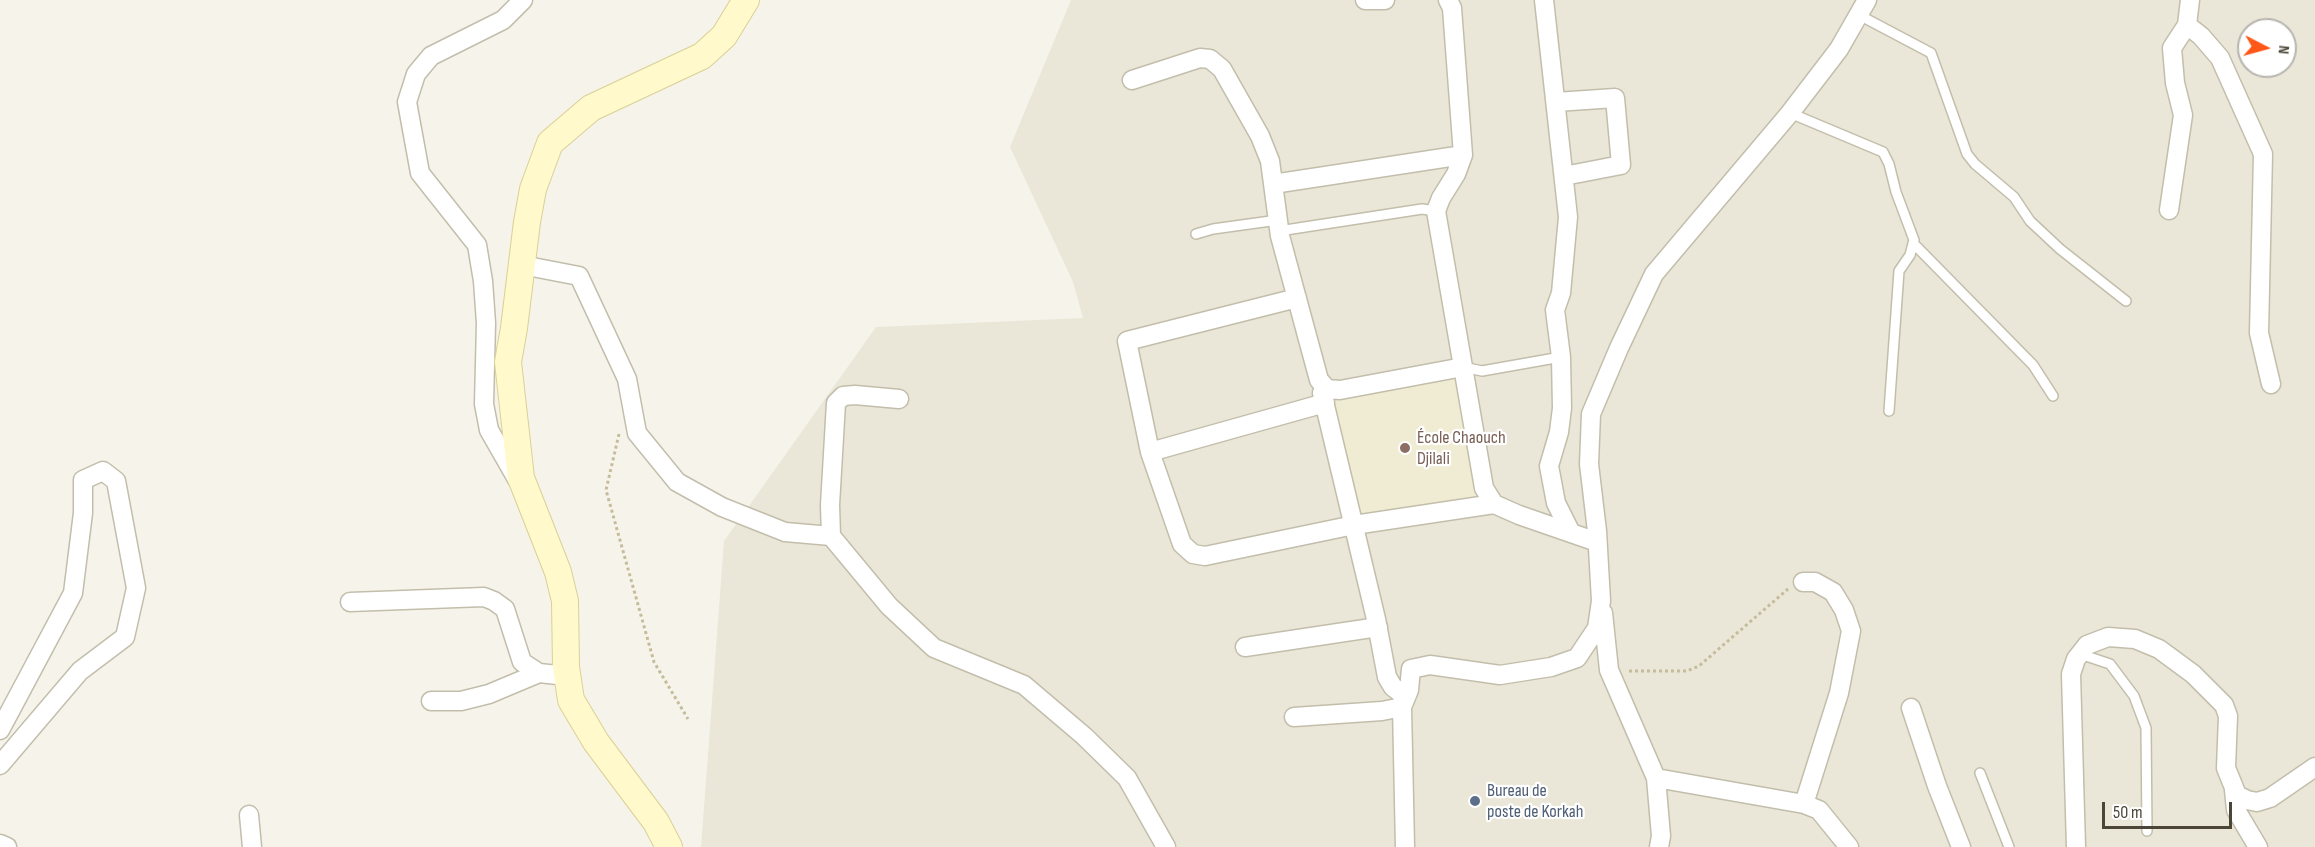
<!DOCTYPE html>
<html>
<head>
<meta charset="utf-8">
<style>
  body { margin:0 }
  #map { position:relative; width:2315px; height:847px; overflow:hidden; background:#f6f4ea; font-family:"Sofia Sans Condensed",sans-serif }
  canvas { display:block }
  .north { position:absolute; left:2237px; top:18px; width:60px; height:60px; box-sizing:border-box; background:#fff; border:2px solid #b7b5af; border-radius:50%; rotate:96deg; font-size:16px; font-weight:700; line-height:24px; text-align:center; color:#4b4637 }
  .north::after { content:''; display:block; margin:auto; width:21px; height:27px; background:#ff5718; clip-path:polygon(50% 0,100% 100%,50% 72%,0 100%) }
  .scale { position:absolute; left:2102px; top:802px; width:130px; height:27px; box-sizing:border-box; border:3px solid #4b4637; border-top:0; padding-left:8px; font-size:18px; line-height:21px; white-space:nowrap; color:#4b4637; -webkit-text-stroke:4px #fff; paint-order:stroke }
</style>
</head>
<body>
<div id="map">
<canvas width="2315" height="847"></canvas>
<div class="north">N</div>
<div class="scale">50 m</div>
</div>
<script>
const ctx = document.querySelector('canvas').getContext('2d');
ctx.lineJoin = 'round';
function paint(path, color) {
  ctx.fillStyle = color;
  ctx.fill(path, 'evenodd');
}
function shape(rows) {
  const path = new Path2D();
  for (const r of rows) {
    path.moveTo(r[0], r[1]);
    for (let i = 2; i < r.length; i += 2) path.lineTo(r[i], r[i + 1]);
  }
  return path;
}
function trace(path, color, width, dash) {
  ctx.strokeStyle = color;
  ctx.lineWidth = width;
  ctx.lineCap = dash ? 'butt' : 'round';
  ctx.setLineDash(dash || []);
  ctx.stroke(path);
}
function write(font, color, halo, rows, align = 'center') {
  ctx.font = font + ' "Sofia Sans Condensed",sans-serif';
  ctx.lineWidth = 4.5;
  ctx.setLineDash([]);
  ctx.textBaseline = 'middle';
  ctx.strokeStyle = halo;
  ctx.fillStyle = color;
  for (const [text, x, y, turn = 0] of rows) {
    ctx.save();
    ctx.translate(x, y);
    ctx.rotate((+turn || 0) * Math.PI / 180);
    ctx.textAlign = isNaN(turn) ? turn : align;
    if (halo) ctx.strokeText(text, 0, 0);
    ctx.fillText(text, 0, 0);
    ctx.restore();
  }
}
paint(shape([
  [1071,0,2315,0,2315,847,701,847,724,541,876,327,1083,318,1073,282,1010,147],
  [2249,30,2285,30,2285,66,2249,66]
]), '#eae7d8');
paint(shape([
  [1459,376,1479,498,1356,520,1329,399]
]), '#f0ecd3');
const lane = shape([
  [1859,15,1931,53,1967,154,1975,164,2014,197,2030,221,2060,249,2126,301],
  [1790,113,1883,152,1889,164,1896,192,1914,240,1910,255,1899,271,1889,411],
  [1279,231,1422,209,1436,211],
  [1196,234,1213,229,1278,220],
  [1913,243,2033,365,2053,396],
  [1463,367,1482,371,1561,357],
  [2080,654,2110,664,2134,696,2146,728,2147,831],
  [1980,773,2009,847]
]);
const street = shape([
  [1365,0,1385,0],
  [1448,0,1452,8,1463,155,1456,174,1441,198,1436,211,1484,488,1494,504,1519,515,1597,542],
  [1544,0,1568,217,1561,293,1555,310,1561,357,1562,408,1559,432,1549,466,1556,503,1571,533],
  [2187,25,2201,36,2220,58,2263,154,2259,333,2271,384],
  [1132,80,1200,58,1210,59,1222,69,1260,136,1270,161,1280,236,1319,380,1327,389,1340,390,1463,367],
  [1556,102,1615,98,1621,165,1564,176],
  [1273,184,1463,155],
  [2169,210,2183,115,2175,83,2172,48,2187,25,2190,0],
  [522,265,579,276,627,379,637,433,677,482,722,507,785,532,831,536,889,606,934,648,1024,685,1084,736,1127,778,1166,847],
  [1297,298,1127,341,1150,452,1325,403],
  [1322,393,1376,619,1387,677,1393,687,1406,697],
  [1150,452,1182,544,1193,554,1205,556,1354,525,1494,504],
  [517,479,489,430,484,404,486,323,483,281,477,245,420,173,407,102,416,74,431,56,503,20,523,0],
  [831,536,830,505,836,403,843,396,855,395,899,399],
  [1803,582,1815,582,1833,592,1844,610,1851,631,1839,693,1804,804],
  [350,602,484,597,494,601,505,609,522,662,539,673],
  [1603,613,1609,670,1656,778,1661,836,1659,847],
  [1245,647,1378,627],
  [431,701,461,701,489,694,539,673,567,676],
  [1911,708,1937,786,1961,847],
  [1294,717,1382,711,1402,707],
  [0,730,73,593,83,513,83,480,103,471,116,481,136,588,125,637,80,671,0,765],
  [1656,778,1804,804,1819,810,1849,847],
  [2234,790,2236,810,2258,847],
  [249,815,252,847],
  [0,844,7,847],
  [1405,847,1402,707,1409,690,1411,669,1430,665,1500,675,1551,667,1577,658,1597,628,1601,601,1597,531,1589,464,1591,414,1619,348,1654,274,1790,113,1839,49,1867,0],
  [2076,847,2071,674,2076,659,2087,645,2108,637,2135,639,2159,649,2193,674,2224,705,2228,716,2226,768,2237,795,2247,800,2257,802,2270,798,2315,767]
]);
const secondary = shape([
  [669,847,656,822,596,742,571,700,566,667,565,601,558,572,521,478,508,362,514,328,527,222,533,189,550,143,591,108,702,56,724,36,746,0]
]);
trace(lane, '#c3beab', 12);
trace(street, '#c3beab', 21);
trace(secondary, '#dad096', 28);
trace(shape([
  [619,434,606,490,654,662,688,719],
  [1629,671,1687,671,1699,666,1788,589]
]), '#c6bc9b', 3, [3, 3]);
trace(lane, '#fff', 9);
trace(street, '#fff', 18);
trace(secondary, '#fff9cb', 26);
for (const [x, y, r, color] of [
  [1405,448,6,"#8d6e63"],
  [1475,801,6,"#5c6f8a"]
]) {
  const dot = new Path2D();
  dot.arc(x, y, r, 0, 2 * Math.PI);
  ctx.fillStyle = color;
  ctx.fill(dot);
  trace(dot, '#fff', 2);
}
write('18px', '#785e54', '#fff', [
  ["École Chaouch",1417,438],
  ["Djilali",1417,459]
], 'left');
write('18px', '#4e5e75', '#fff', [
  ["Bureau de",1487,791],
  ["poste de Korkah",1487,812]
], 'left');
</script>
</body>
</html>
